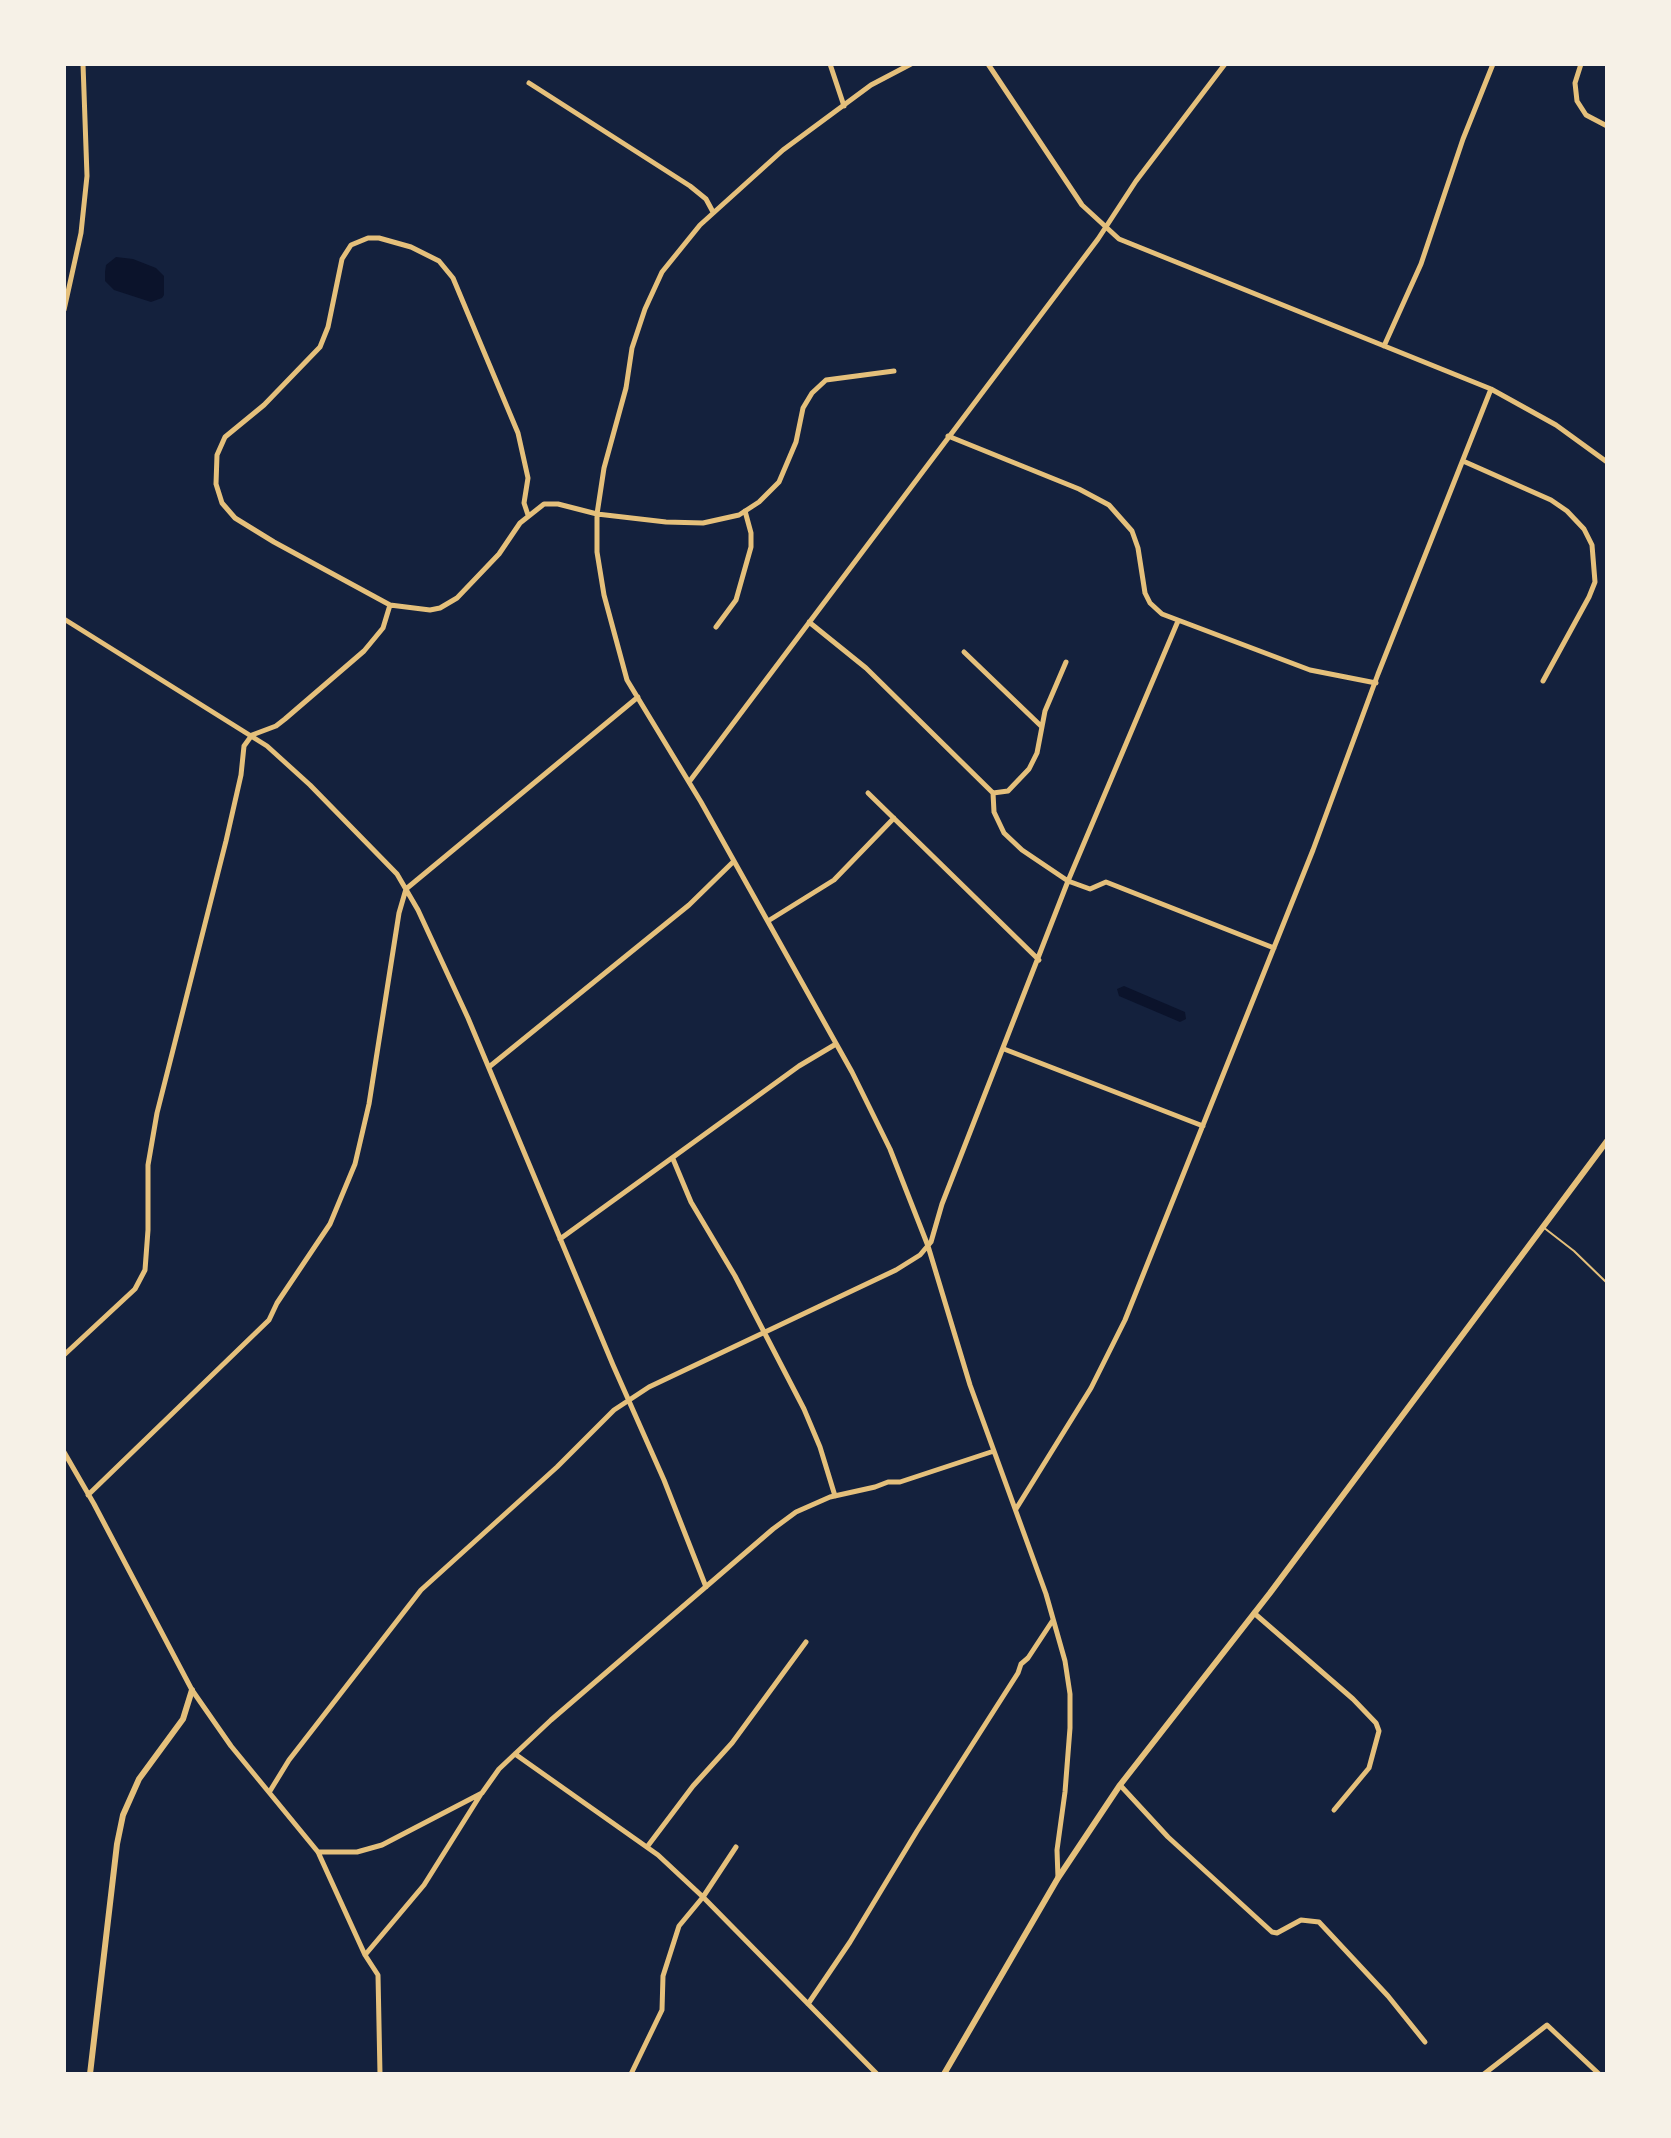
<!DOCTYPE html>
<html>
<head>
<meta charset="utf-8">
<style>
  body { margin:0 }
  #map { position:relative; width:1671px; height:2138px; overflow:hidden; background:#14213d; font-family:Manrope,sans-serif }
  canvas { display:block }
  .frame { position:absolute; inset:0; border:66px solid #f6f1e7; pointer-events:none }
</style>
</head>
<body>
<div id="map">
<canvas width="1671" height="2138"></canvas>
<div class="frame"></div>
</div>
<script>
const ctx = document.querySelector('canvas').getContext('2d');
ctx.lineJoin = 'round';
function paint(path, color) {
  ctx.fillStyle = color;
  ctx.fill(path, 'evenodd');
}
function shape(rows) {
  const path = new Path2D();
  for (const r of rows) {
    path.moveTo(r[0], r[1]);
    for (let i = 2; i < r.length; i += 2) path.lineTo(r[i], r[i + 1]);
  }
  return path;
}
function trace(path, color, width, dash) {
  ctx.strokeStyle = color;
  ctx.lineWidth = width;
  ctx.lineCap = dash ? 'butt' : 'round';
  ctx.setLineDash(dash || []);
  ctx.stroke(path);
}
paint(shape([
  [116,257,133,259,156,268,164,276,164,295,162,298,151,302,114,290,105,281,105,272,106,265],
  [1124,986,1185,1012,1186,1019,1180,1022,1119,996,1117,989]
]), '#0b132b');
trace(shape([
  [1543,1227,1574,1251,1607,1283]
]), '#e5c07b', 2);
trace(shape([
  [830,64,844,106],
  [911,64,871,85,783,150,700,225,662,272,645,309,632,348,626,388,604,468,597,514,597,552,604,595,627,680,701,802,852,1072,890,1149,928,1246,970,1385,1046,1594,1065,1661,1070,1694,1070,1728,1065,1792,1057,1850,1058,1878],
  [988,64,1082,205,1119,239,1491,389,1556,425,1607,462],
  [1581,64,1575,83,1577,101,1586,115,1607,126],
  [529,83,690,186,706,199,713,212],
  [64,310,81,233,87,176,83,64],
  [1384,346,1421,264,1463,139,1493,64],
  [948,436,1079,489,1109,505,1132,531,1138,548,1145,593,1150,603,1162,614,1310,670,1376,683],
  [1463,461,1551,500,1567,511,1584,529,1592,545,1595,582,1589,597,1543,681],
  [528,515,524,503,528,478,518,433,453,278,439,261,411,247,379,238,368,238,351,245,342,259,328,327,320,347,264,405,225,437,217,455,216,484,222,503,235,518,274,542,390,605,430,610,440,608,457,598,499,554,520,523,544,504,558,504,597,514,666,522,703,523,739,515,759,502,779,482,796,442,803,408,812,393,826,380,894,371],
  [64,619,267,746,310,785,397,874,418,910,468,1018,613,1365,664,1480,706,1587],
  [809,622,866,668,993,793,994,812,1004,833,1022,850,1068,881,1090,889,1106,882,1274,948],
  [716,627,736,600,751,547,751,533,745,511],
  [964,652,1041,726],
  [689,782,1098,239,1136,181,1225,64],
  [868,793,1039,960],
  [993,793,1008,791,1029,769,1037,753,1045,711,1066,662],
  [768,921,834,880,894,818],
  [1004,1049,1203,1126],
  [489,1067,689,905,733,862],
  [673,1159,691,1202,735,1276,804,1409,820,1447,835,1496],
  [560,1239,799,1066,836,1044],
  [64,1355,135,1289,145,1270,148,1230,148,1165,157,1113,226,841,241,775,244,746,252,735,276,726,285,719,364,651,383,628,390,605],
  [64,1452,94,1504,192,1690,231,1746,318,1852,365,1955,378,1975,380,2074],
  [88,1495,269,1320,277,1303,330,1224,355,1164,369,1104,399,913,406,889,638,697],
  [1016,1509,1091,1388,1125,1320,1313,850,1378,674,1491,389],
  [1254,1613,1353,1699,1376,1723,1379,1731,1369,1768,1334,1810],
  [515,1754,658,1855,703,1897,877,2074],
  [1120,1785,1168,1837,1272,1932,1277,1933,1301,1920,1319,1922,1388,1996,1425,2042],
  [270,1791,289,1760,421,1590,557,1467,614,1410,649,1387,896,1270,920,1255,931,1242,942,1204,1068,881,1178,621],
  [647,1847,693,1786,732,1743,806,1642],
  [318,1852,357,1852,382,1845,482,1793,499,1769,551,1720,773,1529,796,1512,830,1497,875,1487,888,1482,900,1482,994,1451],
  [365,1955,424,1885,481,1794],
  [808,2004,850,1942,917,1831,1018,1673,1021,1664,1028,1658,1053,1620],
  [631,2074,662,2010,663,1976,679,1926,703,1897,736,1847],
  [1484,2074,1547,2025,1599,2074]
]), '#e5c07b', 5);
trace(shape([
  [90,2074,117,1844,123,1815,139,1779,183,1719,192,1690],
  [944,2074,1058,1878,1120,1785,1270,1593,1607,1141]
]), '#e5c07b', 6);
</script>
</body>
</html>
